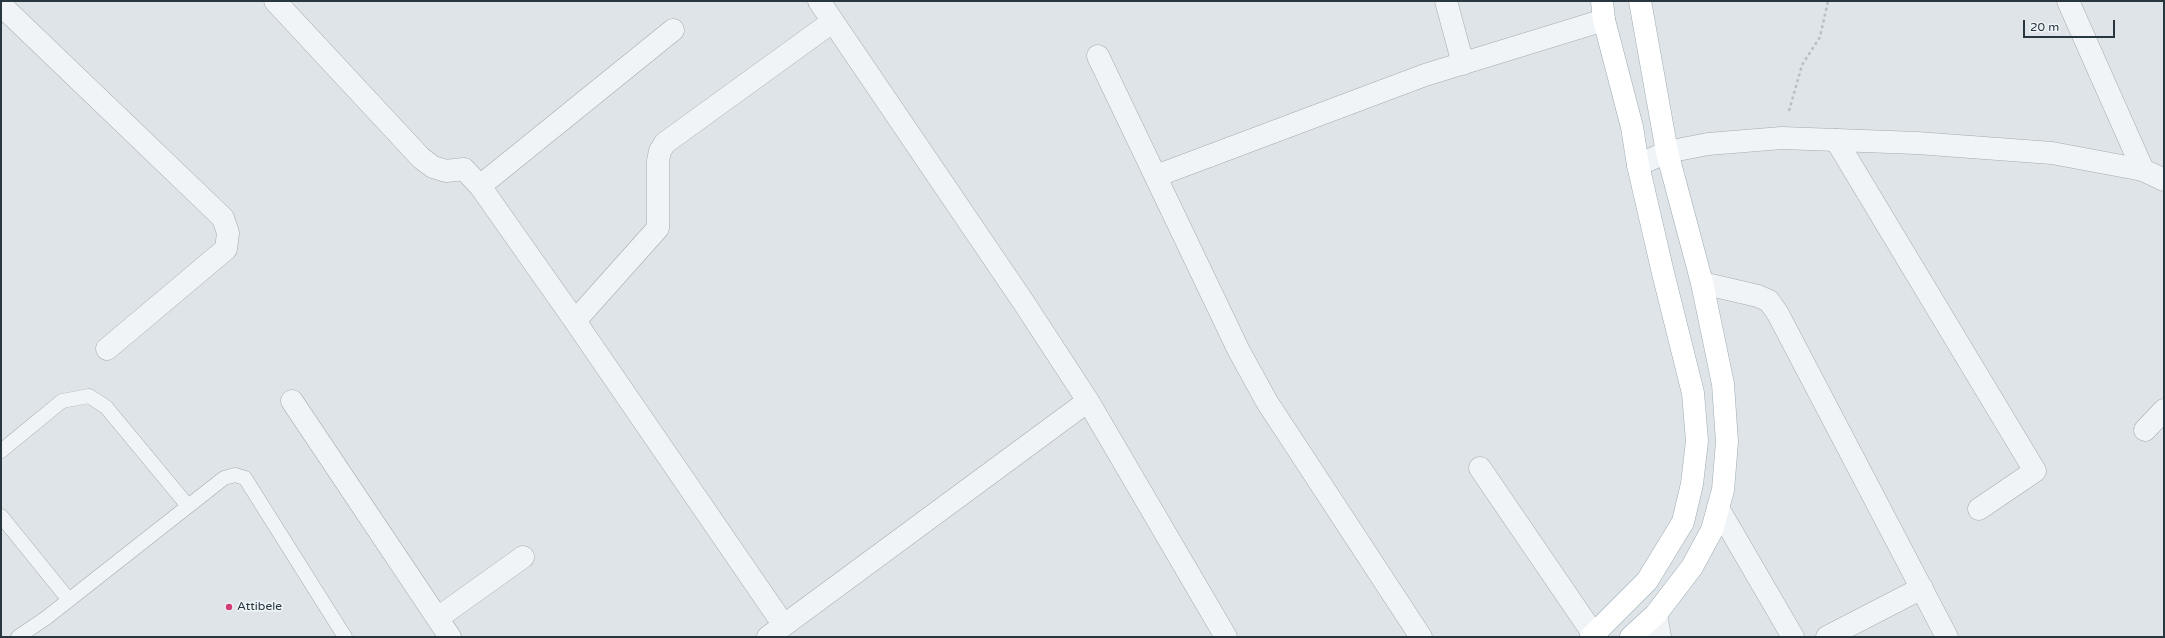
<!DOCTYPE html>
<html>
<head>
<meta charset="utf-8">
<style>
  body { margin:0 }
  #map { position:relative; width:2165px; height:638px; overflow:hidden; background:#dee4e8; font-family:"Varela Round",sans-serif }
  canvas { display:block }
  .frame { position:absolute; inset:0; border:2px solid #27363f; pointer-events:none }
  .scale { position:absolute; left:2023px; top:20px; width:92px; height:18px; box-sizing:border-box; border:2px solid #27363f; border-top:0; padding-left:5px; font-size:12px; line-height:14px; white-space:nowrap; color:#27363f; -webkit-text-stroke:3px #edf3f6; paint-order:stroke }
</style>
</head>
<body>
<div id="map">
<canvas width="2165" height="638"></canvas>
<div class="frame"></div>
<div class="scale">20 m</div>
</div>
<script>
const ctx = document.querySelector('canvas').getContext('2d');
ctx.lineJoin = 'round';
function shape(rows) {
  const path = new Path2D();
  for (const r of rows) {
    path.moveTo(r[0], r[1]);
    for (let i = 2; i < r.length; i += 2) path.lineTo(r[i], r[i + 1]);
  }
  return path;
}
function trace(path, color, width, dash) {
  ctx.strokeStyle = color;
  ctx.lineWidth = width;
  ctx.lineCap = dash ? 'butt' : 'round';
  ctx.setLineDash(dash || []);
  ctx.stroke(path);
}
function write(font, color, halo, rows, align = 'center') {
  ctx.font = font + ' "Varela Round",sans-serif';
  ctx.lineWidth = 3.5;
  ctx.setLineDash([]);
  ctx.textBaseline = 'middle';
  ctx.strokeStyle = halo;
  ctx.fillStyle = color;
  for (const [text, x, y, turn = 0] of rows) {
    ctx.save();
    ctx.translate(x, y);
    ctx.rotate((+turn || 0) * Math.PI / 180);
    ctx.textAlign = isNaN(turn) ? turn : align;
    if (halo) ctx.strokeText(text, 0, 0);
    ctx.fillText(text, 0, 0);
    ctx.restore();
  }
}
const service = shape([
  [1,451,62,401,89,396,106,407,188,506],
  [1,516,69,600],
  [18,637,46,618,224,478,235,475,245,478,345,637]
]);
const minor = shape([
  [275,1,421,158,433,167,446,171,464,169,480,186,575,321,783,624],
  [819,1,1024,303,1088,401,1226,637],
  [1446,1,1463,64],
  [2068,1,2143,170],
  [1,5,223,218,228,233,226,249,107,349],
  [1098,56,1239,351,1267,402,1421,637],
  [1836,140,2035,471,1979,509],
  [1156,176,1425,75,1604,20],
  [480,186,673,30],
  [1702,283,1758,296,1769,301,1778,314,1947,637],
  [575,321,658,228,658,161,660,151,665,143,832,22],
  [292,401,450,637],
  [2145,430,2164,410],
  [1480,468,1594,635],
  [1718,508,1793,637],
  [1656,614,1660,637],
  [439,617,523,557],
  [768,637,1088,401],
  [1827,637,1922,588]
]);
const tertiary = shape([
  [1638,165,1667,152,1708,144,1782,138,1917,143,2052,153,2143,170,2164,180]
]);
const primary = shape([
  [1591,637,1647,581,1683,522,1692,484,1697,441,1693,393,1663,273,1638,165,1632,127,1604,20,1602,1],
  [1631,637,1656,614,1692,567,1712,530,1723,490,1727,442,1723,384,1702,283,1667,152,1640,1]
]);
trace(service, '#a3acb2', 15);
trace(minor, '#a3acb2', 23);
trace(tertiary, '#a3acb2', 23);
trace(primary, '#9dacb4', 23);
trace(shape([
  [1789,111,1802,65,1820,37,1828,1]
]), '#b8bfc3', 2.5, [3, 3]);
trace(service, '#f1f4f6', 14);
trace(minor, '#f1f4f6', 22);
trace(tertiary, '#f1f4f6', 22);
trace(primary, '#fff', 22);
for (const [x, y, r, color] of [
  [229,607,4,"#d23e78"]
]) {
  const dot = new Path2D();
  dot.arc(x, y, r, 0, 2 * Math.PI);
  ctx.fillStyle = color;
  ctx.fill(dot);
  trace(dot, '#edf3f6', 1.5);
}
write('12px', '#27363f', '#edf3f6', [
  ["Attibele",237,607]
], 'left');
</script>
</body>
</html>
